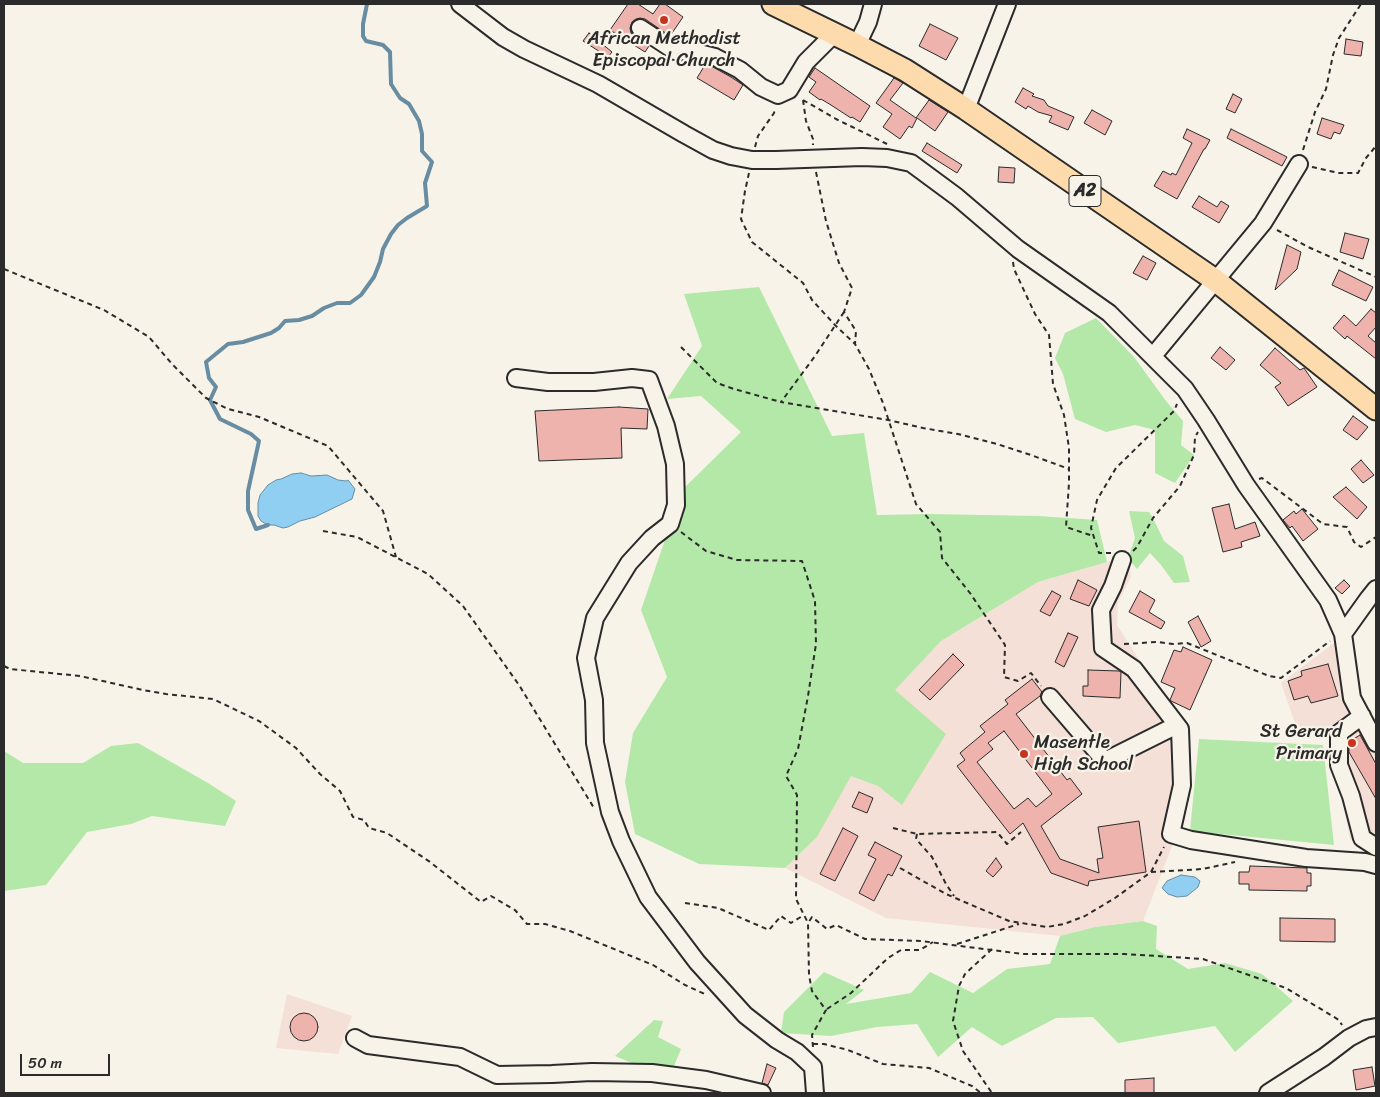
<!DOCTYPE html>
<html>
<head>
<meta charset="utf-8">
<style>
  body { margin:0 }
  #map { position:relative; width:1380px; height:1097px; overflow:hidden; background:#f7f3e8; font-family:Sriracha,sans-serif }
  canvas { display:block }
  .frame { position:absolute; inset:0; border:5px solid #2b2b2b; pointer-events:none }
  .scale { position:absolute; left:20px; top:1054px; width:90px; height:22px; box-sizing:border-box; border:2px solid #2b2b2b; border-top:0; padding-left:6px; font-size:15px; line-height:18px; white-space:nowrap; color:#2b2b2b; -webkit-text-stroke:4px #f7f3e8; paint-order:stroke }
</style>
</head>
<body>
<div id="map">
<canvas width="1380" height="1097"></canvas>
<div class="frame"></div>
<div class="scale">50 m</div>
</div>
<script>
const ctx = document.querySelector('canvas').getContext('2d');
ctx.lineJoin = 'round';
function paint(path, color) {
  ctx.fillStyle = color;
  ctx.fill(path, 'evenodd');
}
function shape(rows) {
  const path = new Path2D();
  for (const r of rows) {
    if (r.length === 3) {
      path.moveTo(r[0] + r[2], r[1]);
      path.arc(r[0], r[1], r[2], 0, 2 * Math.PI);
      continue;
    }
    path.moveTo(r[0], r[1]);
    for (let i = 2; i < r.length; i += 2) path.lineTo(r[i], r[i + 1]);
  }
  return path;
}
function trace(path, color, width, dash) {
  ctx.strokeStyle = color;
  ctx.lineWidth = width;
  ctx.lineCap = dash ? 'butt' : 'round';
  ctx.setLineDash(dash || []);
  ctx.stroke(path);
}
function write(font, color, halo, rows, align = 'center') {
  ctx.font = font + ' Sriracha,sans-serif';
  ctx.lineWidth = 4.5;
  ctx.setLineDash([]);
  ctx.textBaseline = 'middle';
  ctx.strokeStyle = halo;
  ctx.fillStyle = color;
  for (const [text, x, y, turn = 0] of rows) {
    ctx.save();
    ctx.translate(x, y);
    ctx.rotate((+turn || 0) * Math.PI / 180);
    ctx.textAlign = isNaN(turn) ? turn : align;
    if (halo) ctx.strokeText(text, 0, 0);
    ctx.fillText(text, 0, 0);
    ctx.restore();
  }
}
paint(shape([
  [1128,558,1131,577,1118,602,1117,625,1140,661,1154,678,1188,732,1179,828,1143,921,1095,927,1060,936,886,918,785,868,817,837,894,690,941,641,1038,582,1107,562],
  [1339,639,1376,750,1376,857,1350,839,1331,736,1297,729,1281,683],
  [287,994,352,1016,338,1054,276,1048]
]), '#f4e0d6');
paint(shape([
  [759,287,832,436,864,433,877,515,929,514,1039,516,1097,520,1107,562,1038,582,941,641,895,690,946,734,902,805,878,786,851,776,817,837,785,868,699,864,635,834,625,782,633,733,667,677,641,610,682,490,741,432,701,396,667,399,702,346,684,294],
  [1096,318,1134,357,1166,401,1183,421,1181,445,1194,455,1175,483,1155,473,1155,430,1135,425,1106,432,1075,419,1063,374,1055,358,1065,333],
  [1129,511,1149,512,1153,518,1164,541,1183,556,1190,582,1174,583,1161,565,1150,553,1137,569,1128,558,1135,538],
  [1199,739,1323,745,1334,845,1190,831],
  [138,743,208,783,236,801,225,826,152,816,131,824,87,832,46,885,4,891,4,751,23,763,83,763,111,746],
  [1143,921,1157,926,1156,949,1188,969,1225,963,1262,974,1293,1001,1235,1052,1215,1026,1118,1043,1093,1017,1056,1018,1002,1046,972,1027,938,1057,917,1024,877,1027,831,1036,781,1033,784,1012,824,972,864,990,846,1004,911,993,930,972,973,993,1007,969,1050,964,1060,936,1095,927],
  [654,1020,663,1021,658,1037,681,1049,672,1071,656,1069,634,1064,615,1056]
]), '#b4e8a9');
const water = shape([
  [301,473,311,476,327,475,338,480,346,481,348,480,355,489,352,499,315,517,300,521,288,527,283,528,274,525,268,525,261,521,258,516,258,503,260,495,268,485,276,480,281,479,292,474,301,473],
  [1181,875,1195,877,1200,881,1198,887,1187,896,1177,897,1168,894,1162,888,1167,881,1181,875]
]);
paint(water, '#90cff1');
trace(water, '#688da2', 1);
trace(shape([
  [268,525,256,529,248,510,248,491,259,441,251,434,220,419,210,400,216,387,209,378,206,362,228,344,243,342,271,333,279,328,285,321,299,320,312,316,324,308,337,303,350,303,361,295,374,277,380,262,383,249,391,234,398,225,407,218,427,206,425,183,432,162,422,151,422,134,419,121,409,104,400,98,391,84,390,52,383,45,366,41,363,36,363,24,367,4]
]), '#688da2', 4);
const building = shape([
  [628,4,638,4,653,14,660,4,665,4,683,17,670,36,645,19,640,18,636,19,632,22,630,28,631,33,649,46,645,52,610,30,628,4],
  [930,24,958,38,946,60,919,46,930,24],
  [589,33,612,52,608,57,583,41,589,33],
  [1346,39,1363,42,1361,56,1344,54,1346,39],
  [705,65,711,66,731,77,743,85,734,100,697,78,705,65],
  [815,68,870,106,860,122,852,117,851,118,831,105,821,99,820,100,809,92,816,82,809,77,815,68],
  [894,78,903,83,890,100,916,118,929,100,948,112,935,131,917,118,912,128,909,126,900,139,883,127,892,114,876,103,894,78],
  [1023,88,1034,94,1032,96,1044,100,1048,106,1074,117,1068,130,1049,122,1052,116,1038,112,1028,106,1026,109,1015,102,1023,88],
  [1233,94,1242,99,1235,113,1226,109,1233,94],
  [1092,110,1112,121,1105,135,1084,123,1092,110],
  [1322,118,1344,125,1340,134,1334,132,1331,139,1317,134,1322,118],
  [1187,129,1210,140,1205,149,1204,149,1177,199,1154,186,1163,171,1171,175,1172,173,1176,175,1192,143,1183,138,1187,129],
  [1231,129,1287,157,1282,166,1227,138,1231,129],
  [927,143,962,165,957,173,922,151,927,143],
  [999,167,1015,168,1014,183,998,182,999,167],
  [1199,196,1217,207,1221,201,1229,206,1219,223,1192,207,1199,196],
  [1345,233,1369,239,1363,259,1340,252,1345,233],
  [1287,245,1301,252,1297,269,1275,290,1287,245],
  [1143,256,1156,263,1147,280,1133,273,1143,256],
  [1339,270,1373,287,1366,301,1332,285,1339,270],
  [1371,309,1376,313,1376,327,1368,336,1376,343,1376,359,1347,336,1345,339,1333,328,1344,315,1356,326,1371,309],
  [1220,347,1235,360,1226,370,1211,358,1220,347],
  [1275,348,1300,370,1304,368,1317,387,1288,406,1275,387,1281,383,1260,365,1275,348],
  [619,407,648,409,647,429,621,428,622,458,539,461,535,411,619,407],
  [1353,416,1368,427,1357,440,1343,430,1353,416],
  [1361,460,1374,475,1363,483,1351,469,1361,460],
  [1346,487,1367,507,1357,519,1333,497,1346,487],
  [1229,504,1235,529,1255,522,1260,536,1241,542,1242,547,1223,552,1212,508,1229,504],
  [1302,509,1318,529,1303,541,1292,526,1290,528,1283,520,1294,511,1296,514,1302,509],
  [1078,580,1097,590,1089,606,1070,599,1078,580],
  [1344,580,1350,586,1342,594,1335,588,1344,580],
  [1052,591,1061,596,1050,616,1040,611,1052,591],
  [1140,591,1155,600,1149,612,1165,622,1161,629,1129,612,1140,591],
  [1198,616,1211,641,1201,647,1188,622,1198,616],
  [1068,633,1078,637,1064,667,1055,662,1068,633],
  [1183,647,1212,660,1190,710,1171,701,1170,700,1175,688,1161,682,1174,650,1181,652,1183,647],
  [953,654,964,665,930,700,919,690,953,654],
  [1328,664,1338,696,1311,703,1308,696,1294,700,1288,681,1302,676,1301,671,1328,664],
  [1088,670,1119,671,1121,672,1120,698,1083,696,1083,686,1088,686,1088,670],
  [1032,679,1042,692,1040,696,1016,714,1067,780,1070,778,1082,794,1041,826,1060,859,1099,873,1097,859,1103,858,1098,827,1139,821,1146,872,1089,881,1088,886,1051,873,1023,823,1010,834,957,766,965,760,960,753,985,732,980,726,1008,704,1005,700,1032,679],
  [1004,731,1052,794,1036,807,1028,798,1014,809,977,762,993,749,988,743,1004,731],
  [1360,735,1376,764,1376,799,1349,752,1349,742,1360,735],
  [859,792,873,798,867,813,852,807,859,792],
  [843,828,858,836,835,881,820,874,843,828],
  [875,842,902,856,892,876,888,874,874,901,859,893,876,859,868,855,875,842],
  [996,858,1002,867,993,877,986,871,996,858],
  [1250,866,1307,868,1307,873,1311,873,1311,886,1307,886,1307,891,1249,890,1249,884,1239,884,1239,872,1249,872,1250,866],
  [1280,918,1335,919,1335,942,1280,941,1280,918],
  [304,1027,14],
  [767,1064,776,1068,768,1085,762,1083,767,1064],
  [1372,1067,1375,1086,1356,1090,1353,1070,1372,1067],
  [1154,1078,1154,1093,1125,1093,1125,1080,1154,1078]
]);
paint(building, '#eeb3ac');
trace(building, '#2b2b2b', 1);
const minor = shape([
  [460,4,503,37,524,49,598,84,684,134,713,150,731,156,752,160,776,160,862,157,887,158,911,163,957,197,1018,249,1109,313,1185,389,1206,420,1246,485,1328,600,1343,634,1352,698,1376,743],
  [640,28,675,51,695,52,715,57,740,70,761,87,778,95,789,90,806,62,834,34],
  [857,45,868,22,873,4],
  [966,109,1007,4],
  [1153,356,1263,223,1299,164],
  [516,378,548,382,594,382,632,378,649,380,666,426,675,464,676,505,670,524,652,538,629,563,595,618,586,658,594,700,595,743,610,812,621,841,648,897,697,962,745,1015,777,1040,797,1052,813,1067,815,1093],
  [1122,560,1113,586,1101,610,1103,648,1134,669,1180,729,1182,785,1171,834,1191,840,1306,858,1365,862,1376,865],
  [1343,634,1368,599,1376,589],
  [1050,697,1105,761,1177,725],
  [1362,716,1339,733,1339,765,1351,796,1362,838,1376,847],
  [355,1038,368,1045,460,1057,497,1075,552,1074,592,1072,652,1073,706,1080,762,1093],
  [1268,1093,1324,1057,1349,1038,1366,1029,1376,1027]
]);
const major = shape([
  [773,4,857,45,905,70,966,109,1215,280,1376,409]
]);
trace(minor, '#2b2b2b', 20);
trace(major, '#2b2b2b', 25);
trace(shape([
  [803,100,806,121,813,139,813,145],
  [803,100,836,119,887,144],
  [755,147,758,136,774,113,775,109],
  [1303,150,1315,112,1326,89,1333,55,1339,38,1361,4],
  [1312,167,1339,173,1358,173,1366,158,1376,146],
  [816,172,826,221,839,263,852,288,844,312,856,331,855,344,869,369,883,403,916,504,940,532,942,558,970,593,1005,645,1004,677,1018,681,1031,673,1041,686],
  [749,173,745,191,741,219,752,242,803,283,812,300,835,325,855,344],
  [1277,230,1308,247,1376,277],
  [1013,262,1014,269,1035,314,1049,335,1053,384,1064,415,1069,448,1069,483,1066,527,1093,536],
  [4,269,104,310,149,337,172,364,206,398,228,409,259,417,328,446,383,511,396,557],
  [844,312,815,356,781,402,888,420,923,428,958,434,997,444,1031,455,1069,469],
  [681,347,717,383,734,389,781,402],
  [1259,479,1262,478,1323,524,1347,527,1354,542,1361,547,1376,537],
  [323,531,357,537,428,574,463,606,519,685,594,808],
  [681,532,706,551,737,560,802,561,815,601,816,644,808,696,798,749,786,776,797,795,796,899,808,923],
  [1133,551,1137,547,1153,518,1180,486,1194,455,1195,437,1198,432],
  [1111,553,1099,553,1091,528,1097,500,1116,468,1174,411,1177,404],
  [1124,644,1157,642,1173,644,1187,643,1269,676,1281,678,1330,641],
  [4,666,10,669,80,676,143,690,166,694,213,699,259,721,296,748,320,774,340,791,353,817,364,820,369,828,387,833,430,862,481,902,491,896,515,910,527,924,545,924,570,931,653,965,685,985,707,995],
  [893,828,917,834,997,832,1007,844,1021,832],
  [917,834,916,839,932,857,946,884,954,896],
  [900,868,946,894,1009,921,1047,927,1064,924,1085,916,1115,898,1151,872,1164,847],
  [1151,872,1203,869,1235,862],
  [685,903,718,908,769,930,781,916,791,923,804,915],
  [957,944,1019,924],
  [992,949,965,974,959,986,953,1021,963,1051,992,1093],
  [827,1009,851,993,888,958,901,950,920,950,933,942],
  [813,1044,824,1044,848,1050,883,1064,929,1068,972,1086,981,1093],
  [813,1047,812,1035,826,1010,812,991,809,975,808,923,812,917,827,929,836,925,865,939,921,941,1023,954,1125,954,1203,959,1286,988,1339,1020,1342,1025]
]), '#2b2b2b', 2, [5, 4]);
trace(minor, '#f7f3e8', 16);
trace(major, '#fedbac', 21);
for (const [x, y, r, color] of [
  [664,20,5,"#c8321e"],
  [1352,743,5,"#c8321e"],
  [1024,754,5,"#c8321e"]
]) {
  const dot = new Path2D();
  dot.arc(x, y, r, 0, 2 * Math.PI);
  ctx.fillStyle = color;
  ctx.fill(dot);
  trace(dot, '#f7f3e8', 2);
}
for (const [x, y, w] of [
  [1085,191,32]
]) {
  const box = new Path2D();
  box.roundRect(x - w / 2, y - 15.5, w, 31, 4);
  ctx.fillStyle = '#f7f3e8';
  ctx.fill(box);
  trace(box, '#2b2b2b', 1);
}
write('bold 18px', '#2b2b2b', null, [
  ["A2",1085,191]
]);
write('19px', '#2b2b2b', '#f7f3e8', [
  ["African Methodist",664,39],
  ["Episcopal Church",664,61],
  ["St Gerard",1342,732,"right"],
  ["Primary",1342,754,"right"],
  ["Masentle",1034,743,"left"],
  ["High School",1034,765,"left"]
]);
</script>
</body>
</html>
